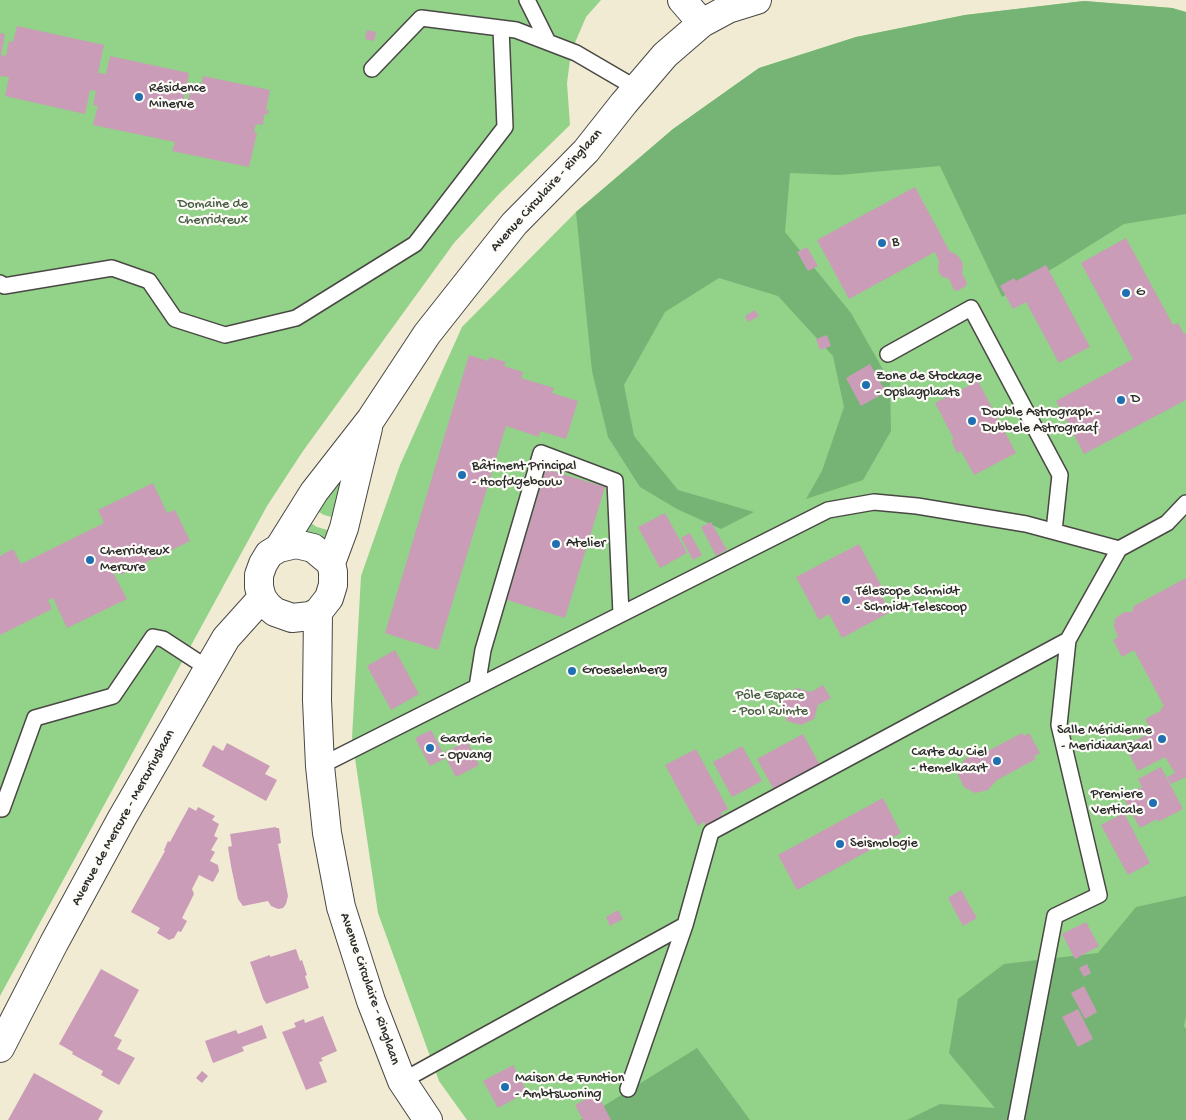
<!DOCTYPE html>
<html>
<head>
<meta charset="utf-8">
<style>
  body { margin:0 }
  canvas { display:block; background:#f0ebd2 }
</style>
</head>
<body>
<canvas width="1186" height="1120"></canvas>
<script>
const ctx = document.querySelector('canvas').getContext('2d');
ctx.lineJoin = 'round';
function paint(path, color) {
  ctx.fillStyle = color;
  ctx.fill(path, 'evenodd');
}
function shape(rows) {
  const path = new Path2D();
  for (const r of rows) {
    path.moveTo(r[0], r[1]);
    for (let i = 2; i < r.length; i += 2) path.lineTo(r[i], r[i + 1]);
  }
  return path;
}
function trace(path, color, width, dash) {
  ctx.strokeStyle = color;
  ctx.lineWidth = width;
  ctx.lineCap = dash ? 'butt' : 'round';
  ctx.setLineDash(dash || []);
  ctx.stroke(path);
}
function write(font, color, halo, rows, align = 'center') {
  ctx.font = font + ' "Gochi Hand",sans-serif';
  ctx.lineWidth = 4.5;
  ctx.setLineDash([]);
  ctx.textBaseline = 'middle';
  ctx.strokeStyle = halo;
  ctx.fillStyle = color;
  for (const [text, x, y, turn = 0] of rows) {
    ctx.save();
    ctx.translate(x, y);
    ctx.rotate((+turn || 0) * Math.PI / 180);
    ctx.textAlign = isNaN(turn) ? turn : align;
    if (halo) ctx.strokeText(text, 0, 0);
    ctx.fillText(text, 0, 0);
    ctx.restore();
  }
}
paint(shape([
  [0,0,601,0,586,17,571,52,567,83,570,125,498,195,454,243,303,451,267,506,0,996],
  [1084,1,1172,8,1186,12,1186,1120,467,1120,439,1081,378,913,352,738,361,576,400,465,462,327,576,212,673,129,759,68,856,37,965,15],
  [349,454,335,518,324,515,312,508],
  [306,520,317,527,331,531,328,546,300,536]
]), '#93d289');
paint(shape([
  [1084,1,1172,8,1186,12,1186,214,1124,224,1057,266,1002,297,940,166,839,175,790,173,785,232,851,313,890,382,891,431,863,480,806,499,822,471,844,407,833,356,778,296,719,278,665,312,624,385,634,436,678,490,754,512,721,529,677,509,640,487,608,437,592,371,576,212,673,129,759,68,856,37,965,15],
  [1186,896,1186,1016,1184,1026,1186,1029,1186,1120,907,1120,940,1104,995,1108,949,1053,958,999,1004,964,1098,953,1136,907],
  [697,1048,750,1120,580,1120,586,1117]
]), '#76b475');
paint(shape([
  [17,26,104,45,98,73,106,74,110,56,189,73,184,98,188,100,192,84,201,86,203,76,270,90,266,110,269,110,269,113,264,115,263,125,256,124,254,132,257,133,249,167,172,151,175,142,93,125,98,106,93,105,96,91,90,90,85,114,5,96,9,77,0,76,0,33,5,34,1,55,6,56,9,41,13,42],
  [367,30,376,32,374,41,365,39],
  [915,187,950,252,954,253,959,257,963,264,962,273,967,283,966,286,957,291,954,290,949,279,941,276,938,270,939,261,935,252,849,299,817,240],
  [1126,238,1173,325,1178,323,1184,334,1186,333,1186,400,1084,454,1056,401,1133,359,1081,263],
  [807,247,818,266,808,271,797,252],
  [1046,265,1090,347,1059,363,1026,302,1013,309,1000,286,1014,278,1016,281],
  [755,310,759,316,748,322,745,316],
  [827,335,831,346,820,350,816,339],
  [469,355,488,361,489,357,506,362,504,366,523,372,521,378,554,388,552,393,578,401,566,439,540,431,539,437,506,426,438,650,385,633],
  [870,364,886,392,861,406,846,378],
  [978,381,1016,453,974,475,961,451,957,453,951,440,954,439,935,403],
  [546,469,605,487,565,618,507,600],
  [153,483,167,513,175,510,190,541,120,575,116,567,111,569,127,599,67,628,53,598,48,600,52,609,0,635,0,556,13,549,21,564,104,523,98,510],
  [665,513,687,553,660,568,638,527],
  [711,522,727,550,716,556,701,527],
  [690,533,702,555,693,560,681,538],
  [859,544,882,587,878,589,890,612,842,638,829,614,819,620,796,577],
  [1186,578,1186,777,1171,784,1167,777,1175,773,1165,757,1138,771,1125,746,1152,732,1145,719,1162,710,1161,708,1164,706,1134,650,1122,657,1113,640,1118,637,1114,627,1115,619,1118,616,1125,612,1132,612,1134,606],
  [395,650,419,694,391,710,367,666],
  [823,685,831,698,818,705,814,719,801,725,787,721,781,709,785,695,797,688,811,692],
  [431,730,443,753,467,741,479,765,456,777,446,758,430,766,415,738],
  [1022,733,1024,736,1029,733,1040,753,1034,756,1036,759,997,780,988,790,975,793,964,787,958,775,959,769,965,759,970,756,982,754],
  [803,734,820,765,774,790,757,759],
  [227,743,270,766,265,774,277,780,266,801,202,766,213,745,223,751],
  [742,746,762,781,732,797,713,762],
  [696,749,728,809,721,813,725,821,708,830,704,822,698,826,665,765],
  [1161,767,1183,809,1158,822,1157,819,1140,828,1123,797,1142,787,1138,779],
  [883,798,901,833,797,890,778,855],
  [189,807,196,811,198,807,215,816,212,820,219,824,214,836,218,838,211,850,215,852,210,861,218,865,219,871,213,882,199,875,192,889,194,894,182,918,187,921,181,932,178,931,174,938,169,940,157,933,160,928,131,912,165,851,164,850,168,841,170,842],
  [1124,813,1150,863,1128,875,1101,825],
  [276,827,276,828,279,828,281,843,278,844,288,896,286,904,283,908,278,909,271,906,268,901,243,906,238,899,231,866,228,847,232,846,230,834],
  [961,890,977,918,963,926,948,898],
  [618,910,623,919,610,926,606,917],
  [1086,922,1099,946,1075,959,1062,934],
  [296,949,300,961,302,960,307,975,305,976,309,988,266,1004,265,1001,264,1001,250,962,270,955,270,957],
  [1087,964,1091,973,1084,977,1079,968],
  [101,969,139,990,114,1036,122,1040,117,1049,135,1058,119,1085,101,1075,103,1071,72,1054,73,1052,59,1044],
  [1084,986,1097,1012,1085,1019,1071,993],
  [1078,1009,1093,1039,1078,1047,1062,1017],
  [323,1016,337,1051,321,1058,323,1061,319,1062,327,1082,306,1090,282,1032,296,1027,294,1023,304,1019,305,1023],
  [262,1025,267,1038,242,1047,244,1051,213,1063,205,1041,236,1030,238,1034],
  [513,1065,527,1092,498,1108,483,1081],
  [202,1071,208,1076,202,1083,196,1078],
  [34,1073,103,1111,98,1120,8,1120],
  [597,1093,611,1120,583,1120,575,1105]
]), '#ca9cb8');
const service = shape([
  [527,0,548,42],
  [372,69,421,18,516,30,576,53,636,88],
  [0,283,4,286,112,268,149,281,175,319,225,335,296,318,415,244,505,127,501,28],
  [888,354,971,308,1060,475,1054,531],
  [477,687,483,650,541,453,615,481,621,614],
  [320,766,828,510,874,502,917,506,1026,524,1119,549,1167,523,1186,503],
  [0,808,2,809,35,718,113,696,153,637,163,639,209,669],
  [402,1081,685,925,711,832,1068,640],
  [628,1089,685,925],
  [1016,1120,1055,916,1099,895,1059,725,1068,640,1119,549]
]);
const tertiary = shape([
  [682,0,702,23],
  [296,544,313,548,331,563,333,572,333,585,329,598,318,612,310,616,292,618,275,612,268,606,262,598,259,587,259,575,263,564,269,554,279,548,296,544],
  [279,548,314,492,371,419,427,334,514,224,586,151,624,103,665,55,702,23,728,9,757,0],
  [331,563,344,528,368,428],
  [318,612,317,700,320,766,327,833,341,907,371,1001,402,1081,428,1120],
  [0,1048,54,943,122,818,226,638,262,598]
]);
trace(service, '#494844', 18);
trace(tertiary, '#494844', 30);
trace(service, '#fff', 15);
trace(tertiary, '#fff', 28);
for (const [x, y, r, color] of [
  [139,97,5,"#1f6fb2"],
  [882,243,5,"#1f6fb2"],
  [1126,293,5,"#1f6fb2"],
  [866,385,5,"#1f6fb2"],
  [1121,400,5,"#1f6fb2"],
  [972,421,5,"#1f6fb2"],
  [462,475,5,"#1f6fb2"],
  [556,544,5,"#1f6fb2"],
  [90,560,5,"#1f6fb2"],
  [846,600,5,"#1f6fb2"],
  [572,671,5,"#1f6fb2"],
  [1162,739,5,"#1f6fb2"],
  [430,748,5,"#1f6fb2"],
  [997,761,5,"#1f6fb2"],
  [1153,803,5,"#1f6fb2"],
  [840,844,5,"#1f6fb2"],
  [505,1087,5,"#1f6fb2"]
]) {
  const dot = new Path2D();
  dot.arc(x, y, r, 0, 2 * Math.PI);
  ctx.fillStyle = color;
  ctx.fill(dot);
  trace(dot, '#fdfcf7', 2);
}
write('14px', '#2b2b2b', '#fdfcf7', [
  ["Résidence",149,89],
  ["Minerve",149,105],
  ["B",892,243],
  ["G",1136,293],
  ["Zone de Stockage",876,377],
  ["- Opslagplaats",876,393],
  ["D",1131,400],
  ["Double Astrograph -",982,413],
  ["Dubbele Astrograaf",982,429],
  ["Bâtiment Principal",472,467],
  ["- Hoofdgebouw",472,483],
  ["Atelier",566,544],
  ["Cherridreux",100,552],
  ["Mercure",100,568],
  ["Télescope Schmidt",856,592],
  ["- Schmidt Telescoop",856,608],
  ["Groeselenberg",582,671],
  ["Salle Méridienne",1152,731,"right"],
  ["- Meridiaanzaal",1152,747,"right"],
  ["Garderie",440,740],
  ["- Opvang",440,756],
  ["Carte du Ciel",987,753,"right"],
  ["- Hemelkaart",987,769,"right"],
  ["Premiere",1143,795,"right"],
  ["Verticale",1143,811,"right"],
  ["Seismologie",850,844],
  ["Maison de Function",515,1079],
  ["- Ambtswoning",515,1095]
], 'left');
write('14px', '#2b2b2b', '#fdfcf7', [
  ["Avenue Circulaire - Ringlaan",547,191,-48],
  ["Avenue de Mercure - Mercuriuslaan",124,818,-61],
  ["Avenue Circulaire - Ringlaan",369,989,71]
]);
write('14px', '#4a5d47', '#fdfcf7', [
  ["Domaine de",213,205],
  ["Cherridreux",213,221],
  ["Pôle Espace",770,696],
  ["- Pool Ruimte",770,712]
]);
</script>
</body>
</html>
